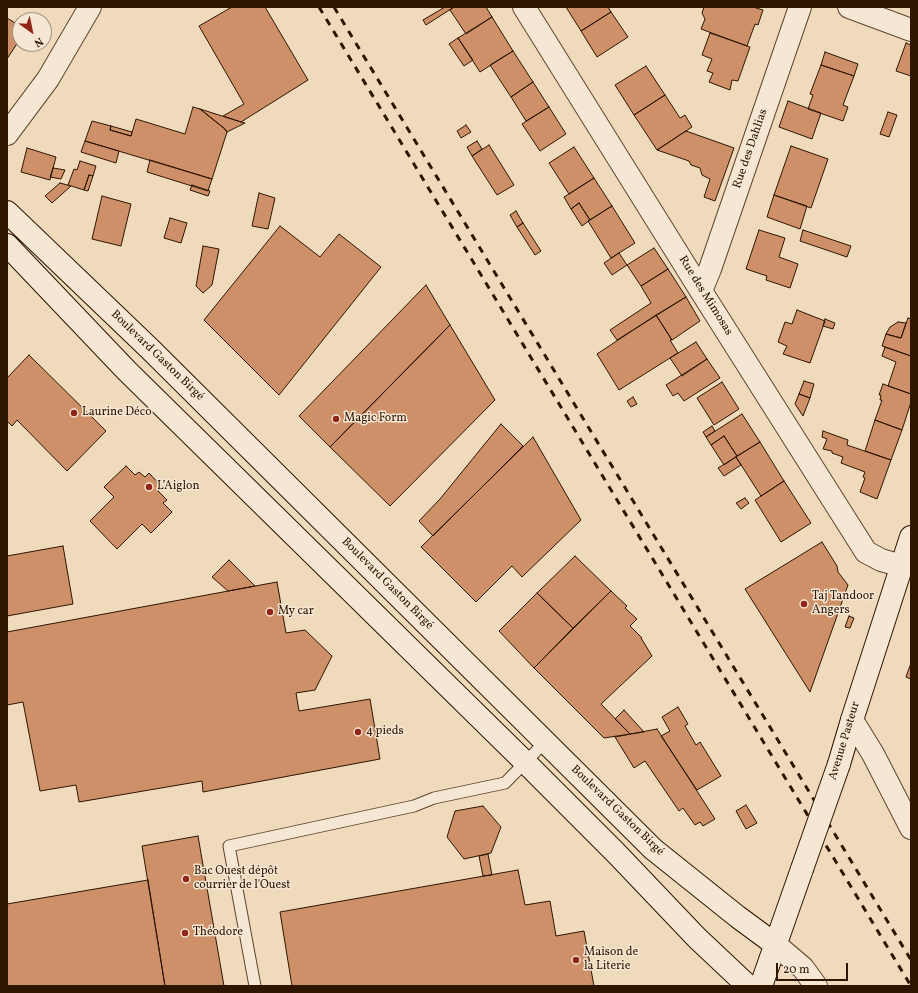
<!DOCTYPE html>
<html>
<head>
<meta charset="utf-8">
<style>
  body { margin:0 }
  #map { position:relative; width:918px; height:993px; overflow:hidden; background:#efdabb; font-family:Vollkorn,serif }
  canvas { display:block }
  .frame { position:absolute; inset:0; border:8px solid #2e1500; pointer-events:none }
  .north { position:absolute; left:12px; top:12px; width:40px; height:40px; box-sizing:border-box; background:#f5e7d3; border:1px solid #a5937f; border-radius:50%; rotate:147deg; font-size:11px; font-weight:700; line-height:16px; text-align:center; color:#2e1500 }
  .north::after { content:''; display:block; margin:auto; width:14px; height:18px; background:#8f2418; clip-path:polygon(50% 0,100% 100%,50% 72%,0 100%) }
  .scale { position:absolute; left:776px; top:963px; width:72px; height:18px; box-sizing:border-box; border:2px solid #2e1500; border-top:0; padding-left:5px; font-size:12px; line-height:14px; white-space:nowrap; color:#2e1500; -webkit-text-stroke:3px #f5e7d3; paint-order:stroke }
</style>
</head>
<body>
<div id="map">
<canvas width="918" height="993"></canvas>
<div class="frame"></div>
<div class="north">N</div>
<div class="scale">20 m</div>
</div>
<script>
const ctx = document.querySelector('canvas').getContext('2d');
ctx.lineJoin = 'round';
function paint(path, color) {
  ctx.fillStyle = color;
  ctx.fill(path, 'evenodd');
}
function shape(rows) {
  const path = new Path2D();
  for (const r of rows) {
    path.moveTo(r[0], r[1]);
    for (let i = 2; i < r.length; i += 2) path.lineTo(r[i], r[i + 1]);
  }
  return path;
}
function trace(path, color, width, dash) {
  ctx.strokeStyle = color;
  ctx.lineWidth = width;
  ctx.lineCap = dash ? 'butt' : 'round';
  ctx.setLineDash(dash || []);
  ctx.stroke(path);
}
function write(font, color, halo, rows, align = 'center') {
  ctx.font = font + ' Vollkorn,serif';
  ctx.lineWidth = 3;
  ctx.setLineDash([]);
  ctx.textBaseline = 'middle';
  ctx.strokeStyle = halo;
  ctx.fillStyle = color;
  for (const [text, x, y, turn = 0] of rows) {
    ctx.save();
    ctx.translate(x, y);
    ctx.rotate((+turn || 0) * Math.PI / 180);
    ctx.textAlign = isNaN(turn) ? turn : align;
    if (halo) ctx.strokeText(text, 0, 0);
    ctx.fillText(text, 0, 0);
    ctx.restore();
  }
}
const building = shape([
  [232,7,265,7,308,80,241,122,223,116,244,104,199,26,232,7],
  [445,7,454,7,426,25,423,20,445,7],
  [454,7,486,7,492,17,466,34,450,10,454,7],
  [566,7,608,7,611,12,581,31,566,7],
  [704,7,753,7,763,10,758,25,755,24,747,46,701,29,705,19,702,13,704,7],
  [611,12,628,37,597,57,581,31,611,12],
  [492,17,513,51,480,72,458,38,492,17],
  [7,18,20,26,20,39,7,59,7,18],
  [710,33,750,47,738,81,732,80,730,90,709,82,713,73,707,71,712,59,702,55,710,33],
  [458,38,473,60,464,66,449,44,458,38],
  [906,43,911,45,911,76,896,71,906,43],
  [513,51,533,82,511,97,490,65,513,51],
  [825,52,858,64,854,76,821,65,825,52],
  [821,65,854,76,843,105,848,107,843,121,808,109,813,95,810,94,821,65],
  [646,66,665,95,634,115,615,85,646,66],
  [533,82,549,107,526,121,511,97,533,82],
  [665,95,680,118,685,115,692,127,657,150,634,115,665,95],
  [788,101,821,113,812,139,779,127,788,101],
  [193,107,200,109,225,129,227,132,212,179,85,141,92,121,111,126,110,130,131,136,136,119,185,134,193,107],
  [549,107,566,134,540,151,522,124,549,107],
  [200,109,241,122,245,123,227,132,225,129,200,109],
  [888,112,897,115,889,137,880,134,888,112],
  [466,125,471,132,461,138,457,131,466,125],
  [111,126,132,132,131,136,110,130,111,126],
  [686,131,734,148,715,201,704,197,710,179,702,175,700,168,691,165,689,161,657,150,686,131],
  [85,141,119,151,116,163,81,152,85,141],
  [477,141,482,149,472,156,467,147,477,141],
  [489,145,514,185,497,195,472,156,489,145],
  [791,146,828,159,811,208,774,195,791,146],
  [574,147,594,178,569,194,549,163,574,147],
  [27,148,56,157,50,180,21,172,27,148],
  [150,160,212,179,208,191,147,172,150,160],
  [80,161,96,166,93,176,89,175,84,190,68,185,74,169,77,170,80,161],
  [53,168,65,170,61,179,50,177,53,168],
  [89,175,93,176,88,191,84,190,89,175],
  [594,178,612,206,590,220,579,203,571,209,564,197,594,178],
  [60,183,71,186,52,203,45,196,60,183],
  [192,185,210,191,208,196,190,190,192,185],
  [259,193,275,198,268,229,252,226,259,193],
  [774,195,807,206,800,229,767,217,774,195],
  [102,196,131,204,121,246,92,239,102,196],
  [579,203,590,220,582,226,571,209,579,203],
  [612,206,635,243,611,258,588,221,612,206],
  [516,211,523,223,517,227,510,215,516,211],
  [170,218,187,223,181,243,164,238,170,218],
  [523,223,541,251,535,255,517,227,523,223],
  [280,226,320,257,339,234,381,267,279,395,204,320,280,226],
  [759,230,785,238,779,257,798,264,790,288,766,280,767,276,746,269,759,230],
  [803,230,851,246,847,257,800,241,803,230],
  [203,246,219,249,212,285,203,293,196,286,203,246],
  [654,248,668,269,641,286,627,265,654,248],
  [619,253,627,265,612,275,604,263,619,253],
  [668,269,686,297,617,340,610,330,651,303,641,286,668,269],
  [426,285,450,325,330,447,299,416,426,285],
  [686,297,700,321,672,340,656,315,686,297],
  [797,310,825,321,810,363,783,354,787,346,778,342,785,322,792,324,797,310],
  [656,315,672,340,670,340,678,353,619,390,597,354,656,315],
  [908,318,911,319,911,356,882,346,886,334,901,338,908,318],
  [825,319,835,323,833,329,823,326,825,319],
  [898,322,906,323,901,338,886,334,890,327,898,322],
  [450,325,495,400,390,506,330,447,450,325],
  [696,342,707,359,682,376,670,358,696,342],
  [885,347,911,356,911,394,888,386,896,362,882,356,885,347],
  [29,355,106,431,67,471,17,420,12,426,7,421,7,378,29,355],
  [707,359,720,378,684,401,678,393,673,396,666,385,707,359],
  [804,381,814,384,810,398,799,394,804,381],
  [722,382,739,409,714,425,697,398,722,382],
  [883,384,911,394,911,402,902,430,875,420,882,400,880,400,881,395,879,395,883,384],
  [799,394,810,398,803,416,795,404,799,394],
  [633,397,637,404,631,407,627,401,633,397],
  [742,414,760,442,737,456,724,436,711,445,706,437,742,414],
  [875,420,902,430,891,460,865,451,875,420],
  [501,424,523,446,433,536,419,521,440,499,501,424],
  [712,426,715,431,706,437,703,432,712,426],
  [823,431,848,440,847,445,891,460,877,499,860,492,865,478,863,477,865,472,841,463,843,457,832,453,832,451,823,449,827,439,822,437,823,431],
  [724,436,737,456,724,465,711,445,724,436],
  [533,437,581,520,522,577,512,566,476,602,421,547,533,437],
  [760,442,784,481,761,496,736,457,760,442],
  [736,457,741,465,724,476,718,468,736,457],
  [126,466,135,475,139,472,145,477,149,473,162,487,158,491,167,500,163,503,172,512,151,533,142,524,117,549,90,521,114,497,104,487,126,466],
  [784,481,811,523,781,542,755,500,784,481],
  [745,498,749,503,741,509,736,503,745,498],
  [822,542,837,566,838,572,848,585,810,692,745,589,822,542],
  [63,546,73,604,7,616,7,556,63,546],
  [575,556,611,591,573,628,537,593,575,556],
  [229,560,255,586,228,591,212,577,229,560],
  [277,582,286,633,305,630,332,656,315,690,296,693,299,711,370,699,380,759,203,792,202,781,79,802,76,785,40,791,23,702,7,705,7,632,277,582],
  [611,591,627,606,625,608,637,619,630,626,642,638,641,638,652,656,601,704,630,734,604,738,534,668,611,591],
  [537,593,573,628,534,668,499,631,537,593],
  [849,616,854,618,850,628,845,627,849,616],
  [911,663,911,679,906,677,911,663],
  [678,707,688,724,685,726,696,745,700,742,721,776,697,790,661,736,670,731,662,717,678,707],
  [624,710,644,732,630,734,615,719,624,710],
  [657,729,715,819,703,826,700,822,695,825,683,808,679,811,645,761,634,768,615,737,657,729],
  [746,805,757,823,746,829,736,811,746,805],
  [483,806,501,827,491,853,464,859,447,837,455,811,483,806],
  [198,836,224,986,165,986,142,846,198,836],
  [488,854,492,875,483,876,479,856,488,854],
  [518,870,525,905,550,901,556,936,584,931,594,986,292,986,280,912,518,870],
  [148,880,165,986,7,986,7,904,148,880]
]);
paint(building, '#cd9069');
trace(building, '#2e1500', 1);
const service = shape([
  [255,986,229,846,414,806,434,798,505,783,546,741]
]);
const minor = shape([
  [524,7,701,291,866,552,881,560,902,566],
  [849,7,911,30],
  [7,134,48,79,90,7],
  [701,291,710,269,800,7],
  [852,720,873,754,911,828]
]);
const tertiary = shape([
  [776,945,803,968,816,986]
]);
const secondary = shape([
  [7,212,150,349,653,849,738,917,776,945],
  [7,245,127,371,525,762,616,853,697,938,748,986],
  [839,764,852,720,911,537],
  [761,986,802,869]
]);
trace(service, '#5e462f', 13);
trace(minor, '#5e462f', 24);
trace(tertiary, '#5e462f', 24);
trace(secondary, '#2e1500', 24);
trace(service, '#f5e7d3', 11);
trace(minor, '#f5e7d3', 22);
trace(tertiary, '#f5e7d3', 22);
trace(secondary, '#f5e7d3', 22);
trace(shape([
  [319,7,911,986],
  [334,7,911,960]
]), '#2e1500', 3, [7, 7]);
const secondaryBridge = shape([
  [802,869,839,764]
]);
trace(secondaryBridge, '#2e1500', 24, []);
trace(secondaryBridge, '#f5e7d3', 22);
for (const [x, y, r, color] of [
  [74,413,4,"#8f2418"],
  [336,419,4,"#8f2418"],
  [149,487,4,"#8f2418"],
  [804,604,4,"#8f2418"],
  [270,612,4,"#8f2418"],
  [358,732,4,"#8f2418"],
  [186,879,4,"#8f2418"],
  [185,933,4,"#8f2418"],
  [576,960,4,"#8f2418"]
]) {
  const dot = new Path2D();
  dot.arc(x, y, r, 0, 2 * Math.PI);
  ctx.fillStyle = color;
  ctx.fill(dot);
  trace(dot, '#f5e7d3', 1.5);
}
write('12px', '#2e1500', '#f5e7d3', [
  ["Rue des Dahlias",751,149,-71],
  ["Rue des Mimosas",705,296,58],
  ["Boulevard Gaston Birgé",157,356,44],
  ["Boulevard Gaston Birgé",387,584,45],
  ["Avenue Pasteur",845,741,-73],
  ["Boulevard Gaston Birgé",617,811,44]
]);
write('12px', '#2e1500', '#f5e7d3', [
  ["Laurine Déco",82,413],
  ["Magic Form",344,419],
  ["L’Aiglon",157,487],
  ["Taj Tandoor",812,597],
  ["Angers",812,611],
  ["My car",278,612],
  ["4 pieds",366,732],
  ["Bac Ouest dépôt",194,872],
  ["courrier de l'Ouest",194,886],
  ["Théodore",193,933],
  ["Maison de",584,953],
  ["la Literie",584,967]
], 'left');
</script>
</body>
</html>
